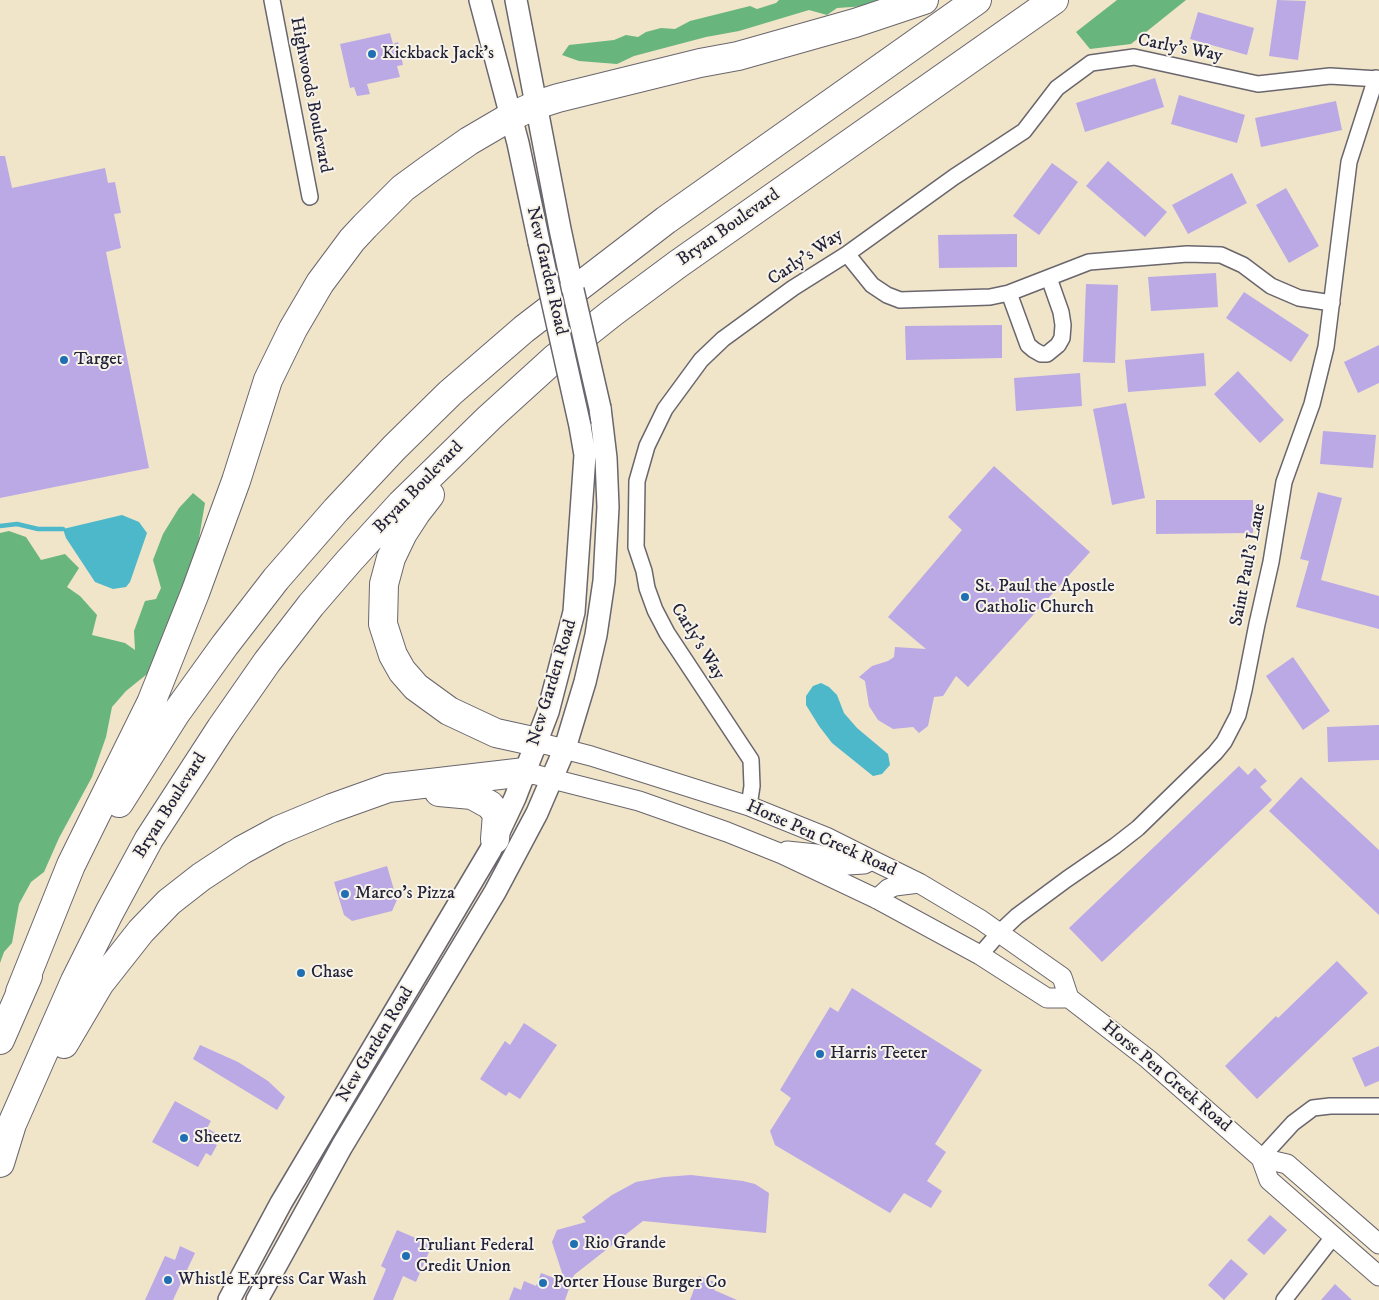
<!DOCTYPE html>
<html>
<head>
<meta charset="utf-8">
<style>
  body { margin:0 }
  canvas { display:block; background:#f0e4c9 }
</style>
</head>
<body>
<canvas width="1379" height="1300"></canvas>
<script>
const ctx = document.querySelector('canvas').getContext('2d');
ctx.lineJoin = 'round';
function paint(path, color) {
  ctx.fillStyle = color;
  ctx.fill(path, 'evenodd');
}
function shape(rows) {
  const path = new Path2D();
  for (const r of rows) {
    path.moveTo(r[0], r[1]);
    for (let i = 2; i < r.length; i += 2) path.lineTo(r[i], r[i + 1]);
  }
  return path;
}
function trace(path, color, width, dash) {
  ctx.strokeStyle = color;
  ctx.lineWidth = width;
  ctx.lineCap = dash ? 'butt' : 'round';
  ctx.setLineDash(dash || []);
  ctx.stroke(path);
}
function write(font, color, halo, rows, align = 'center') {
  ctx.font = font + ' "IM FELL DW Pica",serif';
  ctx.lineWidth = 4;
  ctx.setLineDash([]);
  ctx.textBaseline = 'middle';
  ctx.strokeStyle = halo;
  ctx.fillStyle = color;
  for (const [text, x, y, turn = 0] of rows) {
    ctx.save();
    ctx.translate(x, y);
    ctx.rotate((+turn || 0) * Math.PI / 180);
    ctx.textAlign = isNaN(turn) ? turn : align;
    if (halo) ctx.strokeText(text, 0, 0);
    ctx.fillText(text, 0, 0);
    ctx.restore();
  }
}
paint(shape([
  [779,0,879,0,867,6,837,8,827,15,809,10,739,31,706,37,634,56,617,64,579,61,562,55,569,45,614,40,626,35,638,37,646,32,661,28,675,29,690,21,750,6,757,9,776,3],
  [1117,0,1186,0,1131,44,1090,49,1076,32],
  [193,493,205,503,197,550,152,670,126,691,112,707,106,737,92,777,59,838,44,872,31,882,19,904,12,943,4,952,0,963,0,533,9,531,26,537,41,560,65,554,79,568,67,587,80,596,97,615,92,635,125,643,135,650,134,631,145,601,156,599,161,588,153,560,163,534,179,508]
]), '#68b57e');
paint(shape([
  [122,515,139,522,147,533,130,582,126,587,113,589,95,582,66,538,63,529],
  [821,683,829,687,837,695,844,713,857,728,888,754,890,765,882,774,873,776,832,743,819,726,806,705,806,696,813,686]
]), '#4cb8c9');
trace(shape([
  [0,526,17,524,38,529,63,529]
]), '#4cb8c9', 4.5);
paint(shape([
  [1277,0,1306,1,1298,60,1269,56],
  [1198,12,1254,28,1247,55,1190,39],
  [390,33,393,44,398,42,403,65,397,66,400,77,367,84,370,94,357,96,354,87,350,88,340,44],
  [1155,78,1164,107,1085,132,1076,103],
  [1179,95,1245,115,1237,143,1171,124],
  [1336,101,1342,130,1261,147,1255,118],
  [0,156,5,156,12,188,105,168,108,183,115,182,121,213,114,214,121,248,106,252,149,468,0,498],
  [1108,161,1167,212,1145,237,1086,186],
  [1052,163,1078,182,1039,235,1013,216],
  [1232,173,1247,203,1188,234,1172,205],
  [1286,188,1319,246,1289,263,1256,205],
  [1017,234,1017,267,939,268,938,235],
  [1216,273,1218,307,1151,311,1148,277],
  [1086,284,1118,285,1115,363,1083,362],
  [1244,292,1309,335,1291,362,1226,318],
  [1002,325,1002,358,906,360,905,326],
  [1379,345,1379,383,1358,393,1344,362],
  [1204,353,1206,386,1128,392,1125,360],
  [1238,371,1284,420,1260,443,1214,394],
  [1080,373,1082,406,1016,411,1014,378],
  [1126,403,1145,498,1112,505,1093,409],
  [1323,431,1376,435,1373,468,1320,464],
  [994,466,1090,552,968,687,956,676,943,696,934,697,928,726,919,733,913,727,893,729,878,720,869,706,865,681,859,677,872,666,888,661,894,657,895,647,926,649,888,617,962,530,948,517],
  [1318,492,1342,498,1321,580,1379,596,1379,629,1296,607,1309,561,1300,559],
  [1156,500,1253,500,1253,533,1156,534],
  [1293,657,1330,711,1303,730,1266,676],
  [1379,725,1379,760,1328,762,1327,727],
  [1239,766,1248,775,1255,768,1267,781,1260,787,1272,800,1102,962,1069,928],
  [1301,777,1379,850,1379,915,1269,811],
  [387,866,397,900,392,911,352,921,344,915,334,882],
  [1337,961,1368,993,1257,1099,1225,1066,1276,1016,1278,1018],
  [852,988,982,1070,935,1144,946,1152,927,1181,942,1191,931,1208,904,1193,890,1213,775,1145,770,1131,791,1098,780,1090,830,1007,838,1012],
  [524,1023,557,1045,520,1099,509,1092,506,1096,480,1079,505,1041,510,1045],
  [200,1045,238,1062,268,1081,285,1097,277,1110,193,1059],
  [1379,1046,1379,1081,1365,1087,1352,1058],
  [175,1101,211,1121,207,1128,217,1134,212,1143,217,1145,211,1156,206,1153,198,1167,152,1142],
  [691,1175,743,1181,755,1184,769,1193,766,1233,643,1221,574,1275,565,1300,509,1300,514,1287,521,1290,524,1281,536,1286,541,1273,565,1282,552,1242,557,1230,586,1222,582,1217,612,1195,636,1182,664,1177],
  [1270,1215,1287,1230,1264,1255,1247,1240],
  [397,1230,432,1245,416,1282,403,1276,393,1300,373,1300,386,1269,381,1266],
  [180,1246,195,1253,173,1300,145,1300,165,1256,175,1260],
  [1231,1259,1248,1274,1224,1300,1208,1285],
  [699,1276,717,1283,714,1290,737,1300,690,1300],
  [1335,1284,1352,1300,1321,1300]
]), '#bba9e6');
const minor = shape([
  [272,0,310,197],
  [847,254,872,285,887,295,900,300,990,297,1009,293,1089,262,1187,254,1221,255,1243,265,1271,286,1299,298,1332,303],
  [1009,293,1028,345,1034,350,1041,354,1047,354,1058,345,1062,338,1063,325,1061,312,1049,278],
  [749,806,752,786,751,760,667,633,655,610,647,588,644,571,636,547,637,481,647,446,665,409,701,360,723,339,793,288,847,254,954,177,1024,131,1057,88,1091,63,1134,57,1258,84,1330,76,1379,79],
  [980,955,1000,932,1017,916,1067,879,1115,846,1138,828,1215,753,1224,742,1238,715,1244,690,1257,624,1271,562,1284,482,1312,404,1326,347,1349,162,1376,78],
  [1261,1158,1293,1123,1313,1108,1330,1106,1379,1106],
  [1284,1300,1333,1237]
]);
const tertiary = shape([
  [537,742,591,756,749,806,826,837,872,860,919,883,981,920,1062,977,1069,998,1148,1059,1261,1158,1269,1180,1379,1276],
  [525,772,639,801,727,832,782,854,877,899,980,955,1047,998,1069,998],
  [787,851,816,854,848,865,864,864,872,860],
  [877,899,888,889,895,886,919,883],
  [1261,1158,1287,1164,1379,1244]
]);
const secondary = shape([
  [480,0,518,143,539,242],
  [516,0,560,229,573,290],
  [229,1300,281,1203,490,851,515,798,548,712,574,612,585,455,580,426],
  [257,1300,342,1146,495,892,537,813,565,748,585,682,596,635,604,581,608,507,606,458,600,408]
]);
const motorway = shape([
  [430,495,416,513,403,533,391,558,384,584,383,624,393,655,402,671,416,687,449,711,496,733,537,742],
  [439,792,472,795,490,805,497,814,495,839],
  [119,803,176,713,225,645,276,579,336,510,394,448,450,393,524,329,666,220,977,0],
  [20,992,71,865,151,703,195,593,236,481,268,380,293,329,320,283,352,240,365,226,403,188,429,169,469,141,510,117,536,105,558,98,700,63,738,56,855,23,924,0],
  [0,1040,28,976],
  [64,1044,100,983,141,931,169,902,201,877,242,850,279,830,332,808,388,788,525,772],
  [0,1163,12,1124,75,981,109,913,149,839,221,728,267,662,311,605,349,561,401,504,489,418,554,359,612,313,678,264,1054,0]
]);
trace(minor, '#6a666d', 18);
trace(tertiary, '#6a666d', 21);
trace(secondary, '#6a666d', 24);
trace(motorway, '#6a666d', 30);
trace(minor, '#fff', 15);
trace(tertiary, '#fff', 19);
trace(secondary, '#fff', 21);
trace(motorway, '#fff', 28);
const secondaryBridge = shape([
  [539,242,580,426],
  [573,290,600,408]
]);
trace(secondaryBridge, '#6a666d', 24, []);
trace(secondaryBridge, '#fff', 21);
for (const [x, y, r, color] of [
  [372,54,5,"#1f6fb2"],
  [64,360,5,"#1f6fb2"],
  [965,597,5,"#1f6fb2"],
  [345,894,5,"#1f6fb2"],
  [301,973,5,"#1f6fb2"],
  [820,1054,5,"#1f6fb2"],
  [184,1138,5,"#1f6fb2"],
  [574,1244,5,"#1f6fb2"],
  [406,1256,5,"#1f6fb2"],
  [168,1280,5,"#1f6fb2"],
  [543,1283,5,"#1f6fb2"]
]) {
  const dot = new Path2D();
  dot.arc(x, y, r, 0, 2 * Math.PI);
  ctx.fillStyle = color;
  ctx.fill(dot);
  trace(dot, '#f7f3e8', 2);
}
write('18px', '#22223b', '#f7f3e8', [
  ["Carly's Way",1180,49,11],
  ["Highwoods Boulevard",310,95,79],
  ["Bryan Boulevard",729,228,-35],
  ["Carly's Way",806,258,-34],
  ["New Garden Road",546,271,77],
  ["Bryan Boulevard",419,488,-46],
  ["Saint Paul's Lane",1249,565,-79],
  ["Carly's Way",697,642,58],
  ["New Garden Road",553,683,-73],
  ["Bryan Boulevard",171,806,-58],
  ["Horse Pen Creek Road",821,839,24],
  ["New Garden Road",376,1045,-59],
  ["Horse Pen Creek Road",1166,1077,40]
]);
write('18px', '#22223b', '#f7f3e8', [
  ["Kickback Jack's",382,54],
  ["Target",74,360],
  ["St. Paul the Apostle",975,587],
  ["Catholic Church",975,608],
  ["Marco's Pizza",355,894],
  ["Chase",311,973],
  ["Harris Teeter",830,1054],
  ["Sheetz",194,1138],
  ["Rio Grande",584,1244],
  ["Truliant Federal",416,1246],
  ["Credit Union",416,1267],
  ["Whistle Express Car Wash",178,1280],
  ["Porter House Burger Co",553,1283]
], 'left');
</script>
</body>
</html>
